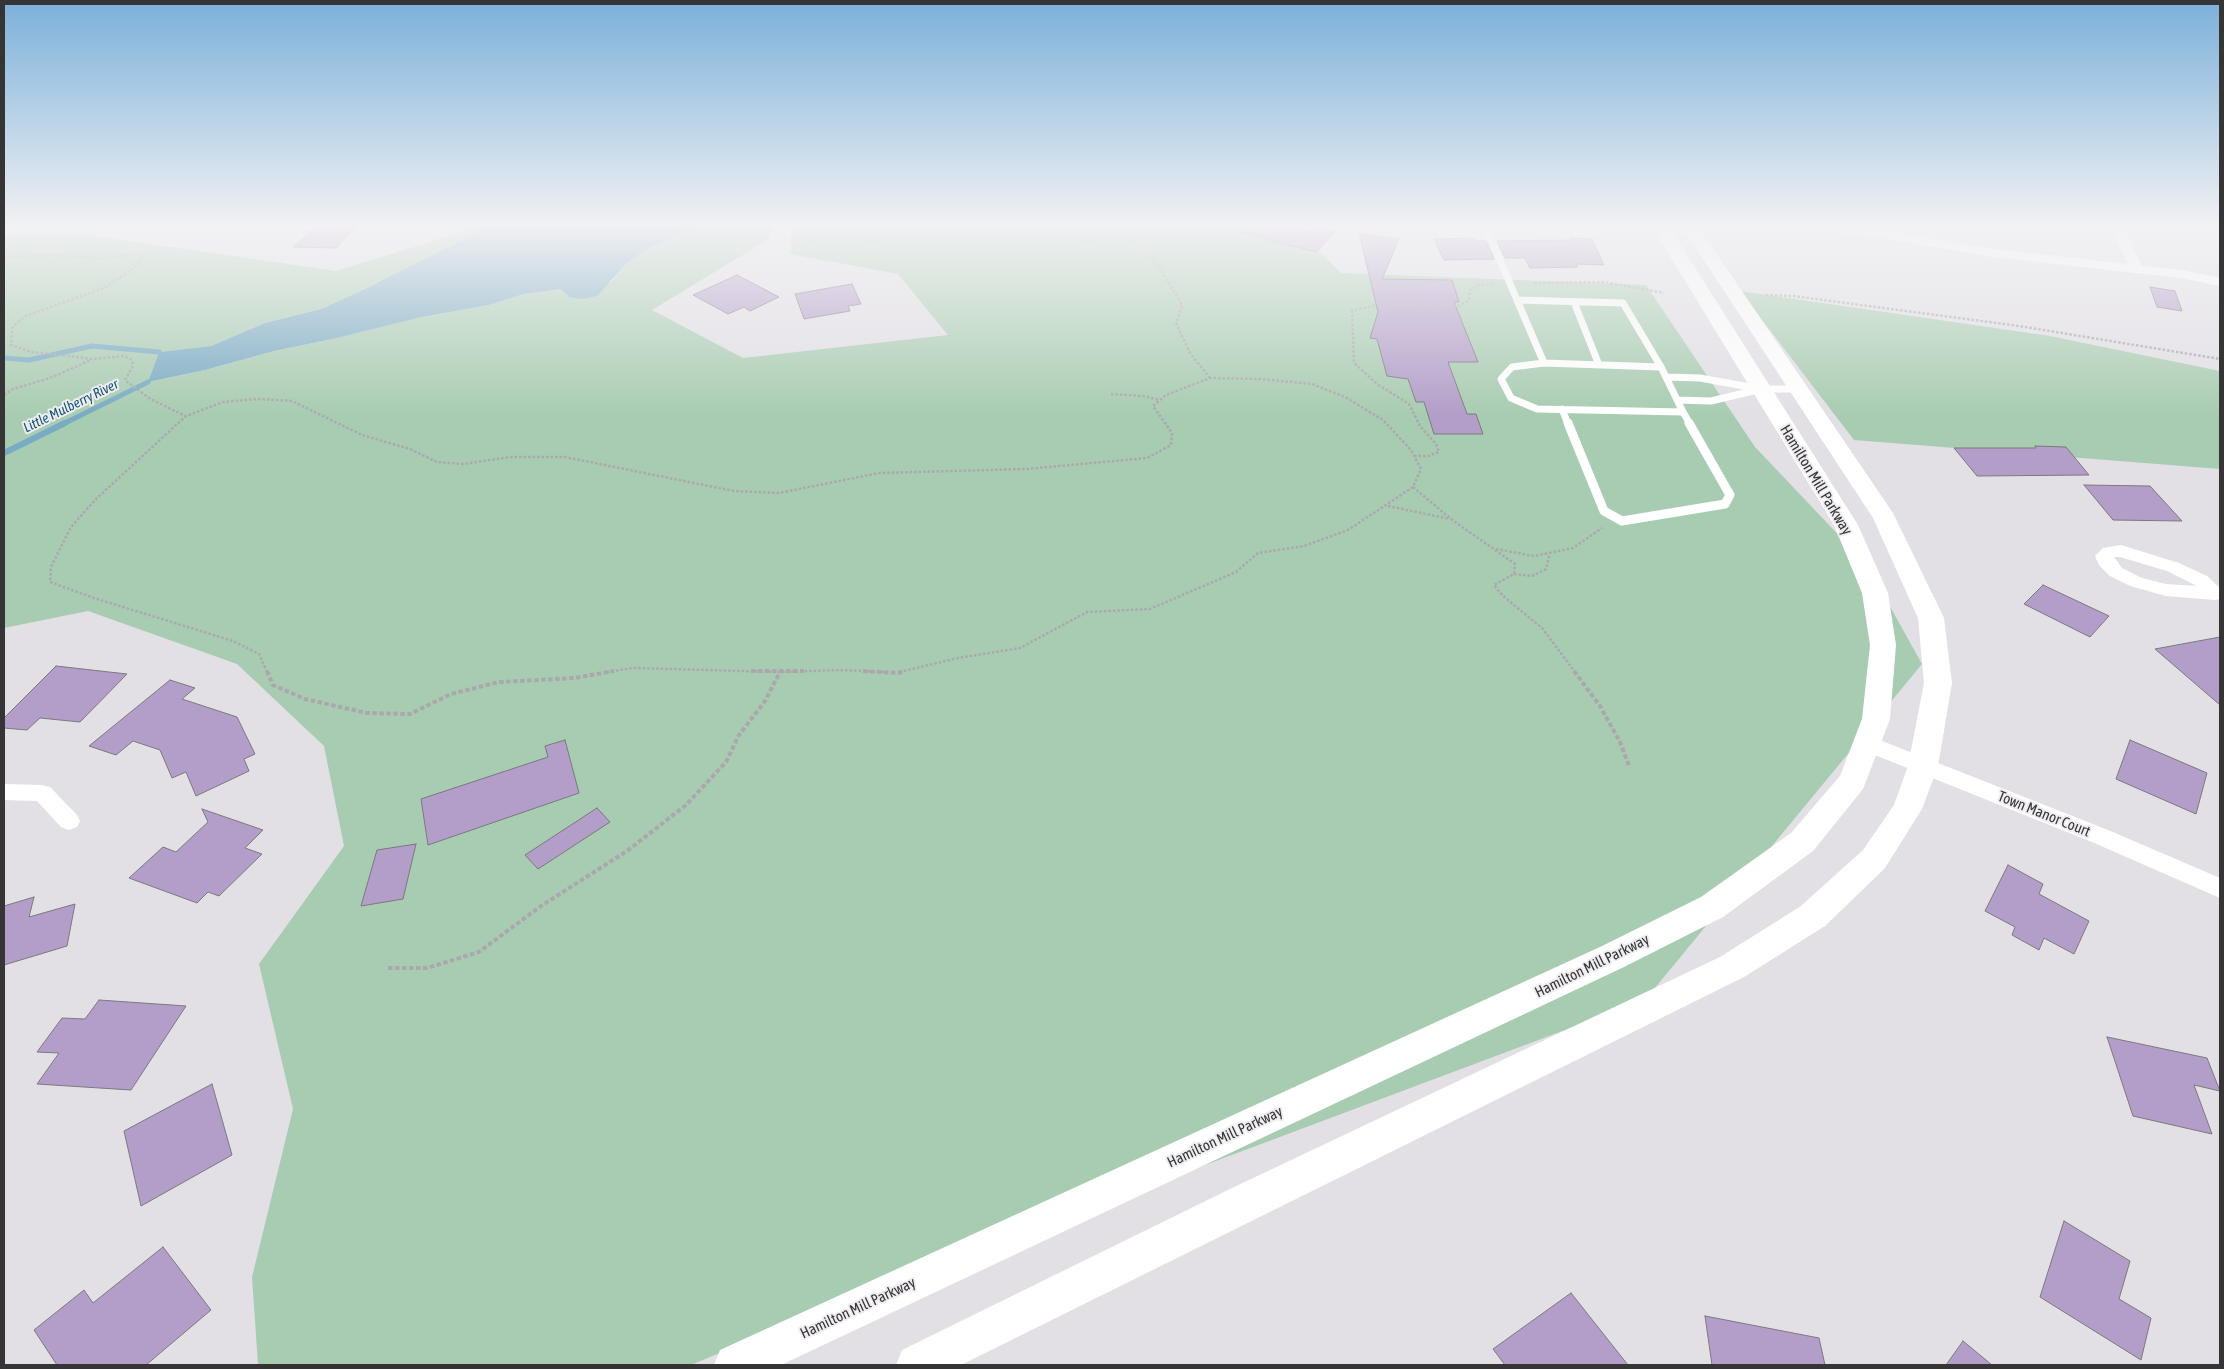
<!DOCTYPE html>
<html>
<head>
<meta charset="utf-8">
<style>
  body { margin:0 }
  #map { position:relative; width:2224px; height:1369px; overflow:hidden; background:#e2e0e5; font-family:"Asap Condensed",sans-serif }
  canvas { display:block }
  .frame { position:absolute; inset:0; border:5px solid #363536; pointer-events:none }
</style>
</head>
<body>
<div id="map">
<canvas width="2224" height="1369"></canvas>
<div class="frame"></div>
</div>
<script>
const ctx = document.querySelector('canvas').getContext('2d');
ctx.lineJoin = 'round';
function paint(path, color) {
  ctx.fillStyle = color;
  ctx.fill(path, 'evenodd');
}
function shape(rows) {
  const path = new Path2D();
  for (const r of rows) {
    path.moveTo(r[0], r[1]);
    for (let i = 2; i < r.length; i += 2) path.lineTo(r[i], r[i + 1]);
  }
  return path;
}
function trace(path, color, width, dash) {
  ctx.strokeStyle = color;
  ctx.lineWidth = width;
  ctx.lineCap = dash ? 'butt' : 'round';
  ctx.setLineDash(dash || []);
  ctx.stroke(path);
}
function write(font, color, halo, rows, align = 'center') {
  ctx.font = font + ' "Asap Condensed",sans-serif';
  ctx.lineWidth = 4;
  ctx.setLineDash([]);
  ctx.textBaseline = 'middle';
  ctx.strokeStyle = halo;
  ctx.fillStyle = color;
  for (const [text, x, y, turn = 0] of rows) {
    ctx.save();
    ctx.translate(x, y);
    ctx.rotate((+turn || 0) * Math.PI / 180);
    ctx.textAlign = isNaN(turn) ? turn : align;
    if (halo) ctx.strokeText(text, 0, 0);
    ctx.fillText(text, 0, 0);
    ctx.restore();
  }
}
paint(shape([
  [476,225,491,225,365,289,321,309,265,323,211,346,159,352,148,382,205,370,274,351,337,338,422,317,489,305,524,294,611,282,626,264,646,250,701,225,773,225,769,239,652,310,743,358,948,335,898,274,790,254,792,225,1213,225,1311,243,1341,273,1646,285,1755,447,1867,565,1922,664,1645,1000,848,1299,691,1365,258,1365,252,1277,293,1109,259,964,344,846,324,746,237,664,88,611,4,628,4,236,76,233,336,271,449,236],
  [1740,291,2050,336,2220,371,2220,469,1854,440]
]), '#a8ccb1');
paint(shape([
  [491,225,701,225,646,250,626,264,597,296,582,299,569,297,561,289,524,294,489,305,422,317,337,338,274,351,205,370,148,382,159,352,211,346,265,323,321,309,365,289]
]), '#79abc2');
trace(shape([
  [4,358,29,360,92,346,159,352],
  [63,424,148,382]
]), '#79abc2', 5);
trace(shape([
  [4,453,65,423]
]), '#79abc2', 6);
const building = shape([
  [317,225,358,225,336,248,293,247,317,225],
  [1235,225,1280,225,1308,231,1314,225,1336,231,1316,252,1234,231,1235,225],
  [1359,233,1399,239,1382,279,1452,280,1459,302,1454,302,1478,362,1448,362,1467,414,1476,414,1483,434,1434,434,1424,402,1416,402,1408,379,1387,376,1377,339,1370,338,1378,312,1359,233],
  [1474,238,1475,241,1486,241,1494,259,1444,260,1434,239,1474,238],
  [1571,238,1592,239,1604,265,1576,264,1578,267,1530,268,1525,258,1505,258,1497,241,1571,240,1571,238],
  [737,275,779,297,750,311,744,307,728,314,693,295,737,275],
  [852,284,861,304,848,306,850,311,804,319,795,294,852,284],
  [2150,287,2175,291,2182,311,2157,307,2150,287],
  [2035,446,2066,447,2089,475,1977,476,1954,448,2036,448,2035,446],
  [2084,485,2150,486,2182,521,2113,520,2084,485],
  [2043,585,2109,616,2090,637,2024,604,2043,585],
  [2220,637,2220,705,2155,649,2220,637],
  [56,666,127,674,80,722,40,718,27,730,4,728,4,718,56,666],
  [170,680,195,688,182,699,237,717,255,754,244,759,249,771,196,796,186,772,172,778,160,750,133,741,116,755,89,746,170,680],
  [565,740,579,793,428,845,421,799,548,757,545,746,565,740],
  [2130,740,2207,773,2196,814,2116,779,2130,740],
  [597,808,610,822,538,869,525,855,597,808],
  [202,809,263,830,245,848,262,854,219,896,208,892,197,903,129,878,163,847,176,852,208,822,202,809],
  [416,844,403,899,361,906,377,850,416,844],
  [2008,865,2043,884,2039,894,2089,921,2074,954,2044,938,2039,950,2012,935,2015,927,1985,911,2008,865],
  [34,897,29,917,75,904,67,946,4,965,4,906,34,897],
  [99,1000,186,1006,131,1090,37,1084,59,1053,37,1052,62,1018,85,1019,99,1000],
  [2107,1037,2207,1058,2220,1091,2194,1085,2212,1134,2133,1116,2107,1037],
  [212,1084,232,1155,141,1206,124,1131,212,1084],
  [2064,1221,2130,1261,2119,1299,2151,1318,2141,1360,2040,1297,2064,1221],
  [163,1247,211,1310,146,1365,57,1365,34,1330,84,1290,93,1303,163,1247],
  [1571,1293,1628,1365,1505,1365,1493,1349,1571,1293],
  [1705,1316,1819,1338,1825,1365,1712,1365,1705,1316],
  [1963,1341,1992,1365,1946,1365,1963,1341]
]);
paint(building, '#b29ec8');
trace(building, '#7b797d', 1);
trace(shape([
  [805,225,816,243,832,248,969,225],
  [1041,225,1056,230,1077,245,1115,233],
  [1097,225,1119,235,1147,252,1158,265,1182,305,1176,323,1190,353,1210,378],
  [4,257,52,255,100,258,139,254,141,259,133,269,104,288,25,316,12,328,11,345,32,352,93,359,124,356,132,360,133,366,125,380,149,398,185,416],
  [1534,283,1605,282,1664,293],
  [1766,295,1793,296,2019,326,2220,359],
  [1111,394,1143,396,1160,400],
  [4,395,13,389,50,378,91,360],
  [1414,456,1428,456,1439,452,1436,444,1420,426,1409,404,1377,384,1354,363,1352,311,1380,304,1459,306,1469,300,1470,290,1480,285,1495,284],
  [1413,487,1451,519,1515,564,1514,574,1494,585,1503,596,1542,628,1575,672],
  [1388,506,1450,519],
  [1496,549,1534,556,1573,548,1602,528],
  [1514,574,1532,576,1546,569,1550,553],
  [267,672,259,654,233,641,94,598,50,582,51,567,71,527,96,499,186,416,223,402,256,399,292,401,362,435,410,449,437,462,463,464,510,457,565,457,734,491,779,493,879,473,1026,469,1147,458,1171,445,1172,433,1153,406,1166,395,1210,378,1261,379,1312,384,1345,397,1383,420,1411,450,1421,469,1413,487,1348,530,1304,546,1258,553,1236,572,1150,609,1087,612,1020,648,958,658,900,672],
  [607,672,633,668,780,672,840,670,888,672]
]), '#aaa8ac', 2.5, [2.5, 2]);
trace(shape([
  [267,671,273,685,305,699,367,713,410,714,451,694,499,682,575,678,614,671],
  [751,671,804,671],
  [863,671,898,673,905,671],
  [1574,671,1600,706,1620,742,1629,766],
  [388,968,427,968,479,952,541,906,627,851,686,805,726,762,739,735,765,701,780,672]
]), '#aaa8ac', 4, [4.5, 2.5]);
trace(shape([
  [1485,225,1517,300],
  [1574,302,1599,365],
  [1544,363,1661,367],
  [1544,363,1512,367,1501,379,1511,398,1537,409,1683,412,1661,367],
  [1544,363,1517,300,1623,303,1661,367],
  [1667,377,1700,378,1761,389,1798,389],
  [1678,400,1711,401,1757,390],
  [1562,409,1568,424],
  [1683,412,1690,424]
]), '#fff', 7);
trace(shape([
  [1568,423,1604,511,1622,521,1725,504,1730,495,1689,423]
]), '#fff', 9);
paint(shape([
  [1811,225,1845,225,1867,227,1986,248,2128,264,2110,225,2122,225,2142,266,2181,270,2220,278,2220,286,2181,278,1986,256,1867,235,1817,229,1811,225],
  [2121,545,2179,563,2207,576,2220,588,2220,599,2215,600,2166,596,2130,586,2110,576,2099,565,2095,556,2103,548,2121,545],
  [2114,557,2120,557,2167,571,2197,586,2166,584,2142,578,2122,568,2114,557],
  [1867,735,2108,830,2220,878,2220,898,2092,842,1860,749,1857,743,1860,737,1867,735],
  [4,784,42,785,50,787,77,815,80,821,77,827,69,830,61,827,37,801,4,800,4,784]
]), '#fff');
paint(shape([
  [1651,225,1668,225,1858,525,1888,593,1896,645,1890,719,1863,789,1813,851,1723,917,1624,967,781,1365,714,1365,720,1350,1600,947,1701,897,1791,833,1840,776,1862,719,1870,645,1862,593,1834,525,1651,225],
  [1681,225,1697,225,1893,513,1944,618,1952,683,1938,766,1922,809,1885,868,1825,926,1744,977,961,1365,896,1365,902,1350,1230,1189,1720,957,1801,906,1863,850,1894,805,1908,766,1924,683,1918,618,1873,518,1681,225]
]), '#fff');
const sky = ctx.createLinearGradient(0, 0, 0, 416);
sky.addColorStop(0, '#7bb0d9');
sky.addColorStop(0.54, '#f2f1f3');
sky.addColorStop(1, '#f2f1f300');
ctx.fillStyle = sky;
ctx.fillRect(0, 0, 2224, 416);
write('italic 14px', '#14556e', '#efedf2', [
  ["Little Mulberry River",71,406,-26]
]);
write('15px', '#363536', '#efedf2', [
  ["Hamilton Mill Parkway",1816,480,59],
  ["Town Manor Court",2044,814,22],
  ["Hamilton Mill Parkway",1592,966,-26],
  ["Hamilton Mill Parkway",1225,1137,-25],
  ["Hamilton Mill Parkway",858,1308,-25]
]);
</script>
</body>
</html>
